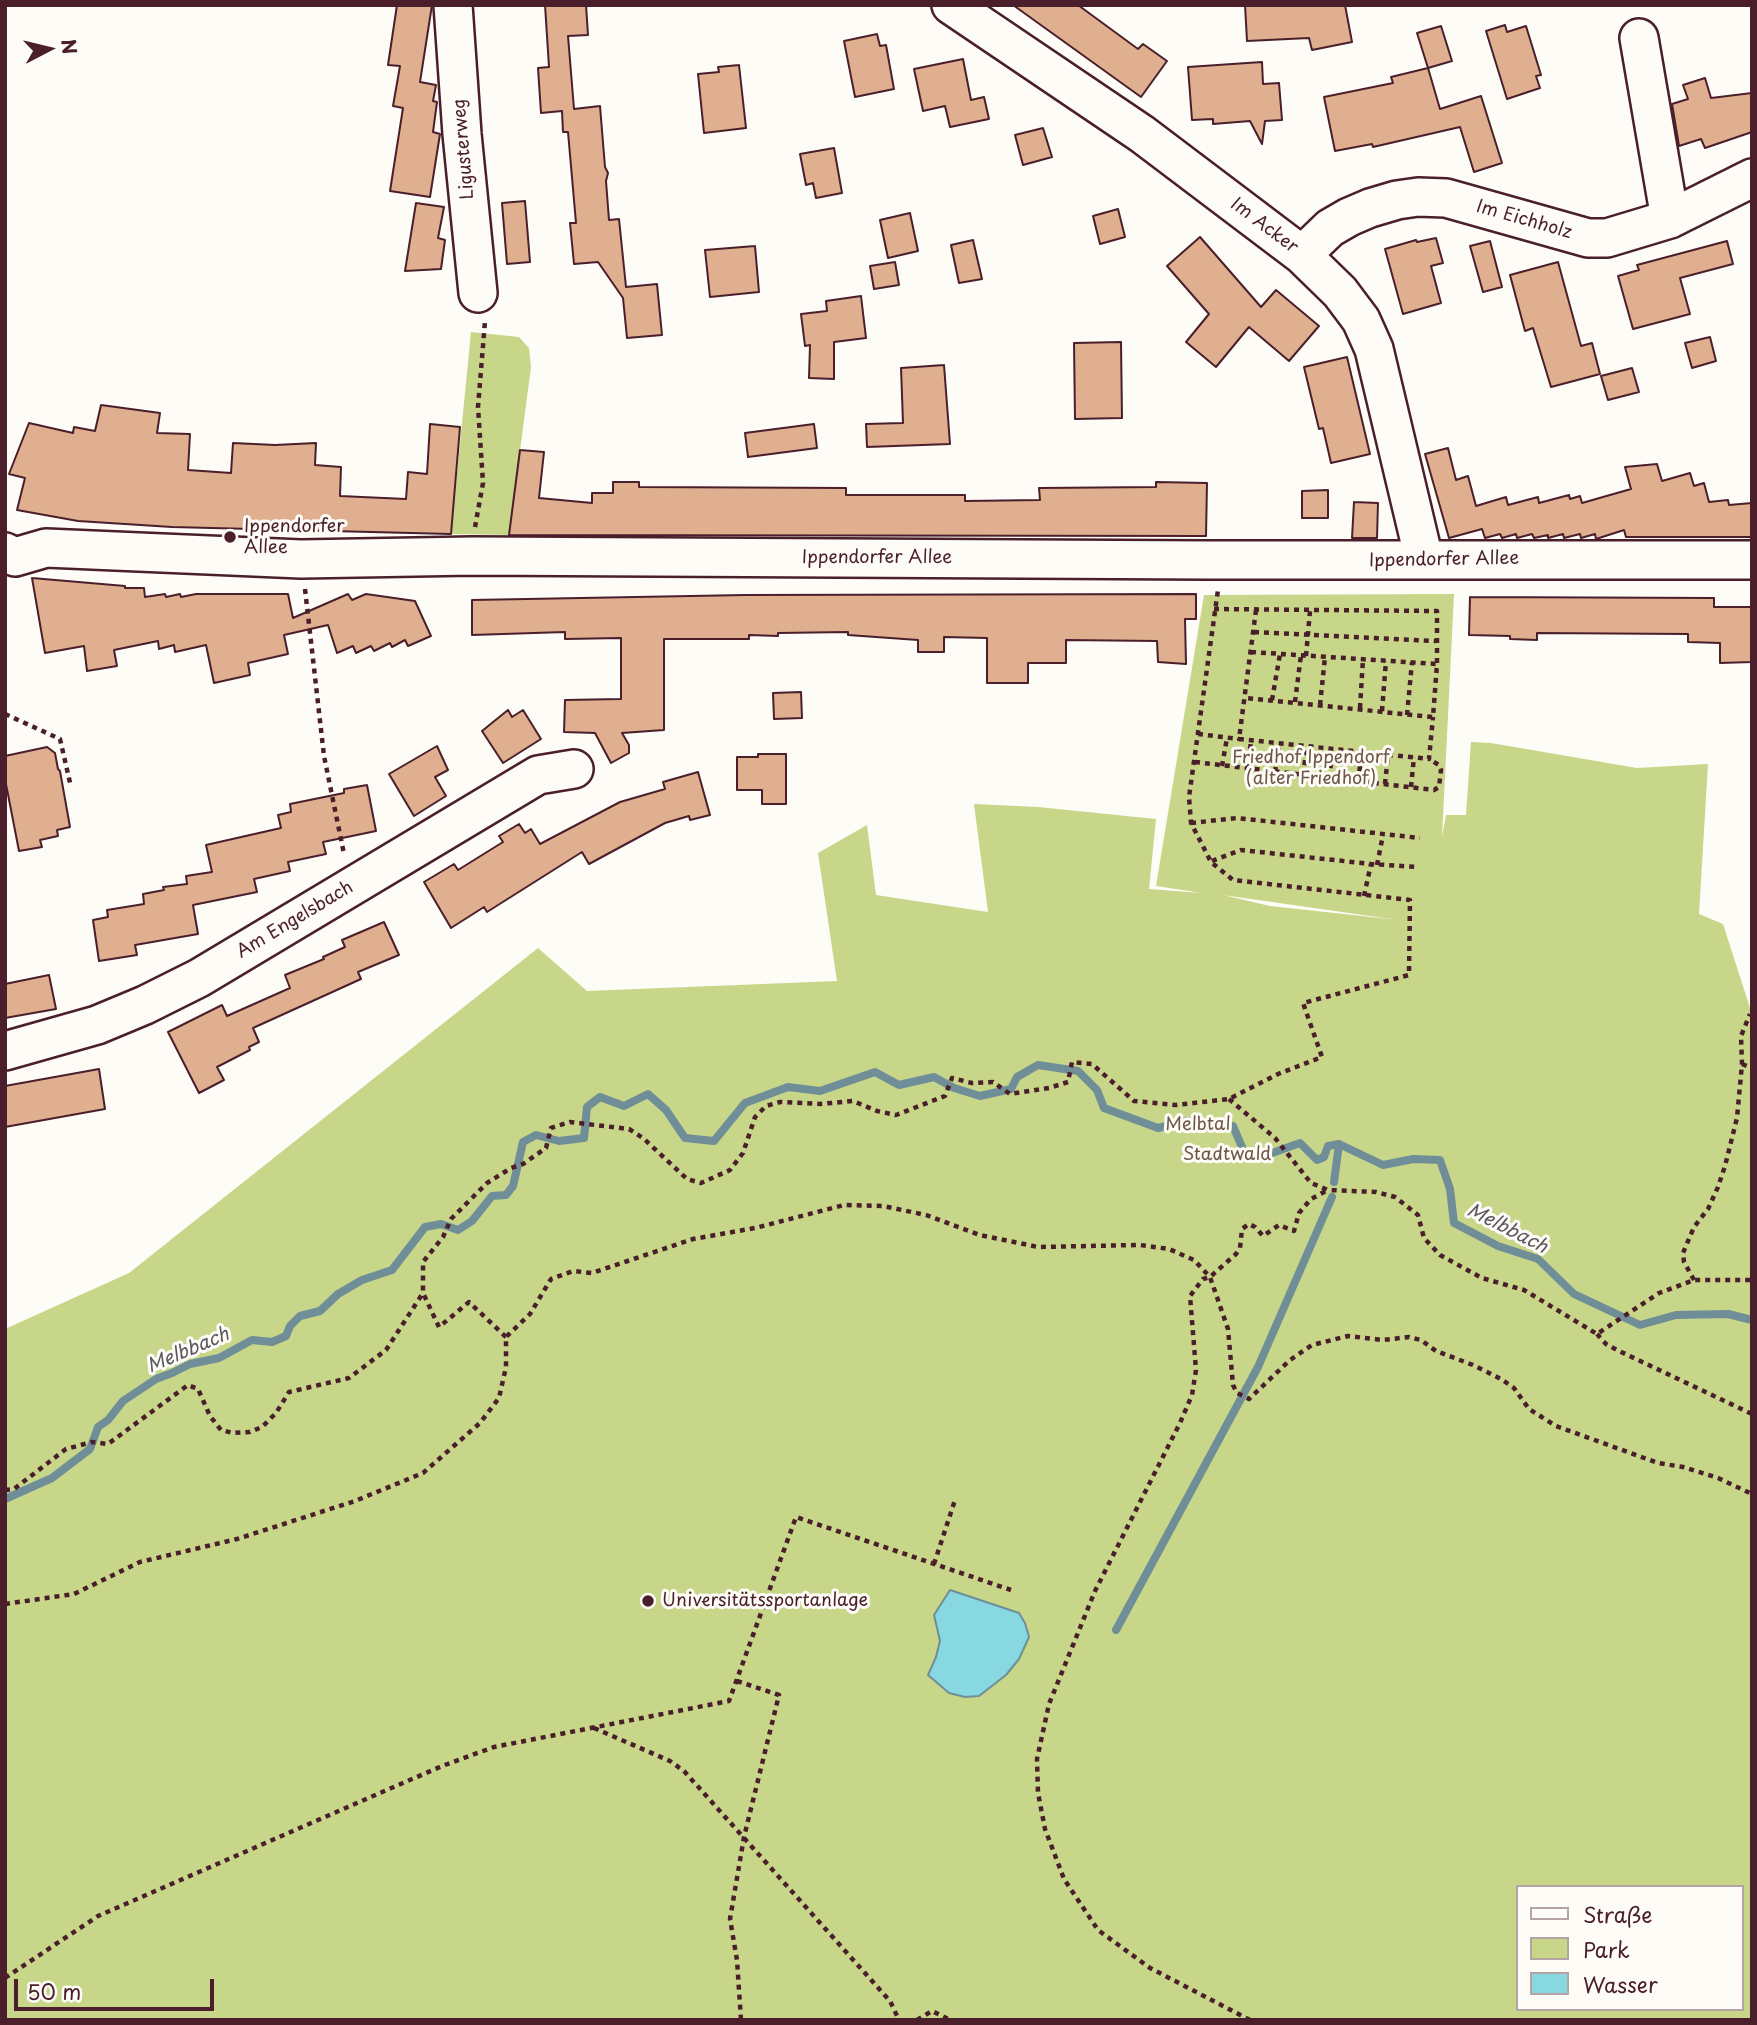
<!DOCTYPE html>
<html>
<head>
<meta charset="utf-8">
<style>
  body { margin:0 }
  #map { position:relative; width:1757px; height:2025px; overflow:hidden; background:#fdfcf7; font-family:"Playpen Sans",sans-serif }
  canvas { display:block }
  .frame { position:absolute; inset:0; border:7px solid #4a1f2b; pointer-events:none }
  .legend { position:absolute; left:1516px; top:1885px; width:228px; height:126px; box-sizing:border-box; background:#fdfcf7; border:2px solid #b5a4a5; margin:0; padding:9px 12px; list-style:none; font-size:21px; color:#4a1f2b }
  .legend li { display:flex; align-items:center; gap:14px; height:35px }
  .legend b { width:35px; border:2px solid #b5a4a5 }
  .north { position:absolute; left:14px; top:14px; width:70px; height:70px; -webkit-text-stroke:5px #fdfcf7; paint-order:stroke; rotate:83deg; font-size:19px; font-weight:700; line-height:28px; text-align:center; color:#4a1f2b }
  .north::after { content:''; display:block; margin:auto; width:24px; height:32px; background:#4a1f2b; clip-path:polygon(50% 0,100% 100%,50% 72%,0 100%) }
  .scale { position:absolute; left:14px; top:1979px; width:200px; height:32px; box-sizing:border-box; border:4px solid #4a1f2b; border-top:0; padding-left:9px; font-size:21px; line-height:24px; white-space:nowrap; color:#4a1f2b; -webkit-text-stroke:5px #fdfcf7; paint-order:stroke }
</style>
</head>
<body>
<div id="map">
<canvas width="1757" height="2025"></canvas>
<div class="frame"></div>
<ul class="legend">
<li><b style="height:9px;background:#fdfcf7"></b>Straße</li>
<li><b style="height:19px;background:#c8d68a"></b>Park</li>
<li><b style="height:19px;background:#87d8e0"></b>Wasser</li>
</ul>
<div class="north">N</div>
<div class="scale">50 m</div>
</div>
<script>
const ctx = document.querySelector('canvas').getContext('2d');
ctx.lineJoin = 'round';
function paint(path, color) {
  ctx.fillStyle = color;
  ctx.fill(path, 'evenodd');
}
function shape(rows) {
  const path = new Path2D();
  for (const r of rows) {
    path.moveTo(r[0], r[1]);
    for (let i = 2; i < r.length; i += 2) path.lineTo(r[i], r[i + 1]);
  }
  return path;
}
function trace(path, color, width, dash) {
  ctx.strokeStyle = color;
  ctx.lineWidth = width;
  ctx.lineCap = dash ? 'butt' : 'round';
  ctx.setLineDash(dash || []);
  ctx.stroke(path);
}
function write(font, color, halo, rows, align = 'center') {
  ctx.font = font + ' "Playpen Sans",sans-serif';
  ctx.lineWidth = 6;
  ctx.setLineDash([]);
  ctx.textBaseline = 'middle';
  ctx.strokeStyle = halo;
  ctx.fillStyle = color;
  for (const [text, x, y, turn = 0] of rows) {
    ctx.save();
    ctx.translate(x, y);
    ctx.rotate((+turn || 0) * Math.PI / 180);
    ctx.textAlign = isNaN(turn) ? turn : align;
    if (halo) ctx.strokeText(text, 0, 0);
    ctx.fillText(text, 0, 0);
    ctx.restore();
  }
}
paint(shape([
  [471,332,519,337,529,348,531,367,509,535,451,534],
  [1454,594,1442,837,1446,815,1466,815,1471,742,1491,743,1637,768,1708,764,1699,914,1723,924,1752,1014,1752,2020,5,2020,5,1329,129,1273,538,948,587,991,837,981,818,853,867,825,876,895,988,912,974,804,1038,807,1156,819,1149,889,1202,893,1156,886,1204,595],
  [1223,895,1398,920,1399,920,1270,906],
  [1517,1887,1741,1887,1741,2009,1517,2009]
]), '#c8d68a');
const water = shape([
  [950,1590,1019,1613,1025,1623,1029,1637,1019,1659,1006,1675,979,1696,965,1697,949,1693,928,1675,936,1657,940,1641,934,1615,950,1590]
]);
paint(water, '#87d8e0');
trace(water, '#6f8e98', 2);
trace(shape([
  [1334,1182,1339,1144],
  [5,1499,52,1478,90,1449,98,1427,108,1420,123,1401,156,1379,172,1373,190,1364,219,1358,252,1340,272,1342,286,1336,290,1326,300,1316,320,1311,338,1294,362,1280,392,1270,425,1227,441,1224,458,1230,472,1221,492,1196,506,1195,513,1186,523,1142,536,1135,559,1141,584,1138,587,1107,600,1097,624,1106,648,1094,666,1110,685,1138,714,1141,745,1103,788,1087,820,1091,875,1072,899,1085,934,1077,954,1088,980,1096,1011,1089,1017,1077,1038,1065,1078,1071,1097,1090,1104,1108,1158,1128,1187,1121,1233,1126,1245,1154,1261,1157,1300,1143,1317,1160,1324,1157,1328,1146,1339,1144,1383,1165,1413,1159,1440,1160,1450,1189,1454,1223,1498,1246,1538,1259,1574,1294,1640,1325,1676,1315,1728,1314,1752,1320],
  [1116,1630,1258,1367,1332,1197]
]), '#6f8e98', 8);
const building = shape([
  [397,5,432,5,420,82,436,85,433,101,437,102,433,132,440,134,430,197,390,191,403,108,393,106,400,66,388,65,397,5],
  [545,5,586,5,588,35,568,36,574,109,600,106,605,167,608,173,606,181,609,220,619,219,626,287,657,284,662,335,627,338,623,298,598,262,574,264,570,223,576,223,568,132,563,132,562,111,541,113,538,68,549,67,545,5],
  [1013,5,1078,5,1138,49,1143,44,1167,61,1141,97,1013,5],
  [1245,5,1345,5,1352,42,1312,50,1309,38,1247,41,1245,5],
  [1505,25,1507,32,1526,26,1541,75,1536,76,1540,88,1507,99,1486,31,1505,25],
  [1441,26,1452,61,1428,68,1417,33,1441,26],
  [877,34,880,46,886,45,894,89,855,97,844,41,877,34],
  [963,59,971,100,984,97,989,119,950,127,945,106,923,111,914,69,963,59],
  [1262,62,1263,84,1279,83,1282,120,1265,121,1262,144,1250,121,1213,124,1213,119,1192,120,1188,67,1262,62],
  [739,65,746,128,704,133,698,74,719,72,718,67,739,65],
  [1428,68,1440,109,1481,96,1502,163,1474,172,1460,127,1373,147,1372,144,1335,151,1324,97,1393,83,1391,77,1428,68],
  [1705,78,1711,98,1752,93,1752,132,1705,148,1701,139,1679,146,1672,104,1688,99,1683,85,1705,78],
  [1043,128,1052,157,1023,165,1015,135,1043,128],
  [834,148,842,193,816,198,813,183,806,185,800,154,834,148],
  [525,201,530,262,507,264,502,203,525,201],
  [416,203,444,207,438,238,445,240,441,269,405,271,416,203],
  [1118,209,1125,237,1100,244,1093,216,1118,209],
  [910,213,918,251,888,258,880,220,910,213],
  [1200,237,1261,307,1276,290,1319,326,1289,361,1249,327,1216,367,1186,342,1209,314,1167,266,1200,237],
  [1436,238,1443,263,1431,266,1441,303,1403,314,1385,249,1416,240,1417,242,1436,238],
  [973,240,982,279,959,283,951,245,973,240],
  [1490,241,1502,287,1483,292,1470,246,1490,241],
  [1727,241,1733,264,1680,278,1690,314,1633,329,1618,276,1639,270,1637,265,1727,241],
  [755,246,759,292,710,297,705,250,755,246],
  [895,262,899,285,874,289,870,266,895,262],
  [1558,262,1581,346,1592,343,1600,374,1551,387,1533,328,1525,331,1510,275,1558,262],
  [861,296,866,338,834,342,834,379,809,378,810,345,805,346,801,314,827,311,826,301,861,296],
  [1710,337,1716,361,1692,368,1685,343,1710,337],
  [1121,342,1122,418,1075,419,1074,343,1121,342],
  [1347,357,1370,454,1331,463,1323,428,1319,429,1304,367,1347,357],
  [944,365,950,444,867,447,866,424,903,423,901,368,944,365],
  [1632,368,1639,392,1608,400,1601,376,1632,368],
  [101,405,160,413,157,433,190,434,188,470,231,473,233,443,275,445,316,443,315,465,341,467,340,496,406,499,408,472,427,474,430,424,460,427,451,534,172,527,78,521,17,510,25,478,9,474,29,423,73,433,74,427,95,431,101,405],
  [814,424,817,448,748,457,745,433,814,424],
  [1448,448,1456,480,1468,476,1476,506,1506,497,1508,505,1538,497,1539,503,1569,495,1570,499,1580,496,1582,503,1631,489,1625,467,1657,464,1662,481,1690,473,1694,486,1704,483,1709,502,1728,500,1729,505,1752,503,1752,537,1626,537,1624,530,1596,539,1595,534,1581,538,1580,534,1564,538,1563,534,1548,538,1548,535,1534,538,1532,534,1517,538,1516,534,1502,538,1500,534,1485,538,1482,529,1449,538,1425,454,1448,448],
  [520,450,544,452,539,498,592,503,592,493,613,493,613,482,639,482,639,487,846,488,846,495,965,495,965,501,1040,500,1039,488,1156,487,1156,482,1207,483,1206,536,509,535,520,450],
  [1328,490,1328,518,1302,518,1302,491,1328,490],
  [1354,502,1378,503,1377,538,1352,538,1354,502],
  [32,578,125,586,125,588,144,588,145,597,165,594,166,597,180,594,181,597,196,594,288,594,293,618,348,594,352,600,366,594,415,601,431,636,408,646,405,640,392,647,390,643,374,651,371,646,356,653,353,646,337,653,328,625,284,635,288,654,248,663,250,675,214,683,206,645,175,652,174,645,159,649,158,641,114,650,117,666,87,671,84,646,45,653,32,578],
  [1196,594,1196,619,1185,619,1186,664,1158,662,1157,641,1066,640,1066,663,1028,663,1028,683,987,683,987,638,944,637,944,652,918,652,918,640,848,635,848,632,778,633,778,636,749,635,749,639,664,639,664,730,622,733,629,745,629,753,611,763,595,733,564,732,565,700,621,699,621,638,565,639,565,632,472,635,472,600,745,595,1196,594],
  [1470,597,1714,598,1714,607,1752,607,1752,662,1720,663,1720,643,1688,642,1688,634,1537,633,1537,640,1510,639,1510,636,1469,635,1470,597],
  [801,692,802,718,774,719,773,693,801,692],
  [508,710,512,717,523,710,541,739,503,763,482,731,508,710],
  [437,746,448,770,435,777,446,796,414,816,389,774,437,746],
  [47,747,55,753,58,769,60,771,70,827,57,830,58,836,40,840,42,847,19,851,5,779,5,756,47,747],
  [758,754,786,754,786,804,762,804,762,790,737,790,737,757,758,757,758,754],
  [698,772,710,815,690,820,689,816,665,823,589,864,582,852,487,912,484,907,451,928,424,882,454,864,458,870,503,842,499,836,519,824,525,833,531,829,540,844,620,802,665,789,663,782,698,772],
  [367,785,376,831,323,842,326,854,288,862,290,871,254,879,257,892,193,905,198,934,135,945,137,955,99,961,93,920,108,917,107,910,144,904,143,894,164,890,163,887,187,884,186,876,212,872,206,845,281,828,278,815,291,812,290,804,344,793,344,789,367,785],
  [384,922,399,955,358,972,361,979,253,1028,259,1042,249,1047,250,1050,217,1067,224,1080,199,1093,168,1032,222,1005,227,1016,290,988,285,975,324,959,323,957,345,947,342,940,384,922],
  [49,975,56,1009,5,1018,5,984,49,975],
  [99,1069,105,1109,5,1127,5,1086,99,1069]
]);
paint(building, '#dfaf90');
trace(building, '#4a1f2b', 2);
const minor = shape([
  [453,5,462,134,478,293],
  [951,5,1142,134,1302,255,1340,292,1361,320,1374,349,1424,559],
  [1639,38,1670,219],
  [1302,255,1330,228,1349,217,1370,208,1397,200,1418,197,1446,198,1588,238,1607,238,1670,219,1752,178],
  [5,552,15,557,46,548,301,559,472,556,1207,560,1752,560],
  [5,1051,97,1025,145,1005,199,978,538,775,574,769]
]);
trace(minor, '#4a1f2b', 42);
trace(shape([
  [475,527,483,483,478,407,485,321],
  [305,589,324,756,344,854],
  [1214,609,1437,611,1437,664,1433,717,1245,698],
  [1256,610,1239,739,1429,759,1433,717],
  [1254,632,1436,641],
  [1251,652,1437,664],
  [1306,656,1310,611],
  [1272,700,1280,654],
  [1295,702,1301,655],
  [1320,705,1325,657],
  [1360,708,1363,659],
  [1382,711,1386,661],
  [5,714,60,739,71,787],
  [1407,715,1412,662],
  [1198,734,1239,739],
  [1195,762,1434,790,1439,787,1441,770,1439,765,1429,759],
  [1222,766,1227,738],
  [1248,769,1251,740],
  [1275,772,1279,744],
  [1303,775,1307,746],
  [1329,778,1333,749],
  [1358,781,1362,752],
  [1385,784,1388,755],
  [1411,787,1414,757],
  [1191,823,1237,818,1420,838],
  [1212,861,1241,850,1371,864,1417,867],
  [1377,865,1383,835],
  [1364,896,1371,864],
  [1742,1064,1752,1068],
  [1229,1099,1275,1138,1311,1183,1328,1190,1376,1192,1395,1197,1418,1215,1424,1238,1440,1255,1482,1278,1524,1290,1597,1334,1659,1293,1694,1280,1752,1280],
  [1694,1280,1684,1262,1683,1253,1694,1227,1708,1209,1718,1187,1725,1166,1737,1118,1742,1064,1741,1036,1750,1014],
  [1597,1334,1606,1344,1617,1350,1752,1414],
  [506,1337,469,1302,439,1327,423,1293,423,1262,443,1237,451,1219,487,1183,511,1168,523,1164,546,1148,551,1128,570,1122,629,1129,643,1138,687,1179,701,1183,730,1170,743,1153,755,1117,766,1106,780,1102,820,1104,853,1101,877,1111,896,1115,945,1096,952,1078,972,1083,993,1082,1010,1094,1049,1088,1068,1082,1072,1062,1092,1064,1134,1101,1176,1105,1229,1099,1278,1074,1322,1057,1303,1003,1409,975,1410,900,1233,880,1211,862,1191,823,1189,797,1218,590],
  [5,1490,14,1489,66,1449,92,1442,108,1444,188,1385,198,1389,210,1416,221,1430,233,1433,250,1432,262,1427,276,1413,289,1392,349,1378,386,1350,423,1293],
  [934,1564,955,1500],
  [5,1604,74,1594,140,1562,237,1539,355,1501,423,1473,480,1423,499,1398,506,1367,506,1337,530,1314,551,1279,573,1271,592,1273,693,1239,755,1228,844,1205,883,1206,926,1215,980,1235,1038,1247,1140,1245,1169,1249,1194,1260,1210,1277,1228,1329,1233,1385,1237,1393,1249,1399,1290,1360,1312,1345,1348,1336,1383,1340,1409,1337,1421,1340,1436,1351,1473,1365,1501,1379,1514,1388,1529,1409,1556,1426,1658,1463,1683,1467,1718,1478,1752,1494],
  [737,1681,779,1695,744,1837,730,1919,737,1960,741,2020],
  [594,1728,670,1761,684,1771,890,2001,899,2020],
  [5,1978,98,1916,442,1766,494,1747,729,1701,796,1517,1011,1590],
  [917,2020,932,2011,950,2020],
  [1250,2020,1150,1968,1098,1930,1064,1879,1045,1829,1038,1793,1037,1759,1049,1704,1095,1591,1180,1423,1192,1395,1196,1370,1190,1296,1203,1279,1210,1277,1236,1254,1240,1248,1242,1229,1249,1224,1255,1227,1263,1236,1279,1225,1294,1231,1299,1213,1311,1199,1328,1190]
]), '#4a1f2b', 4.5, [5, 5]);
trace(minor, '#fdfcf7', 37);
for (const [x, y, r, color] of [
  [230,537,7,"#4a1f2b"],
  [648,1601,7,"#4a1f2b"]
]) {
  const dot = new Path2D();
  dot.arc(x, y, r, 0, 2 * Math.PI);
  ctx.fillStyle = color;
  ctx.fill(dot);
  trace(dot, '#fdfcf7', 2.5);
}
write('18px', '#4a1f2b', '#fdfcf7', [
  ["Ligusterweg",464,149,-95],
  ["Im Eichholz",1524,220,16],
  ["Im Acker",1264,226,37],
  ["Ippendorfer Allee",877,558],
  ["Ippendorfer Allee",1444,560,-1],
  ["Am Engelsbach",295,920,-31]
]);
write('18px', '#4a1f2b', '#fdfcf7', [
  ["Ippendorfer",244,527],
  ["Allee",244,548],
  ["Universitätssportanlage",662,1601]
], 'left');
write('18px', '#705648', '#fdfcf7', [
  ["Friedhof Ippendorf",1311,758],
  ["(alter Friedhof)",1311,779],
  ["Melbtal",1198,1125],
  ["Stadtwald",1227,1155]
]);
write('italic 19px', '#5c5661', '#fdfcf7', [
  ["Melbbach",1507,1229,27],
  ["Melbbach",188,1351,-23]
]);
</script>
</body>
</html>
